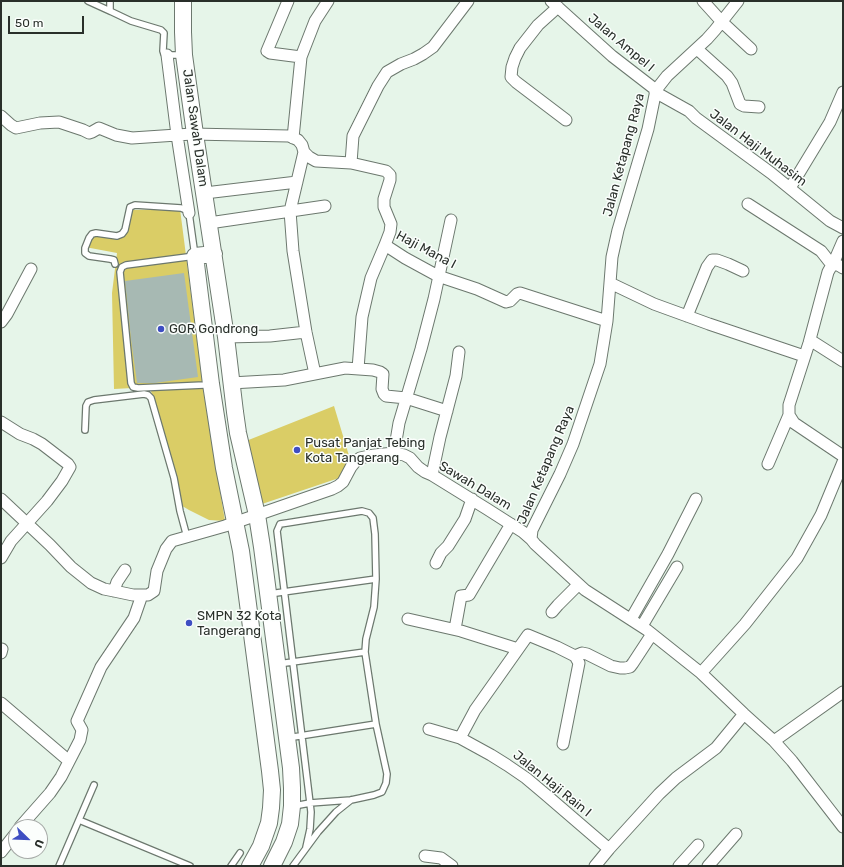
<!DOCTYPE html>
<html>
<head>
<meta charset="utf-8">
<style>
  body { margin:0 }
  #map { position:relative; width:844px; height:867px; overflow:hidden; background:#e6f5e9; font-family:Rubik,sans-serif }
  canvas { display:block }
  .frame { position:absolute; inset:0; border:2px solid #292f2a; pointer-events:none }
  .north { position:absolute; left:8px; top:819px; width:40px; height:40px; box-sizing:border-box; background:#fbfefc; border:1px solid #a7aba8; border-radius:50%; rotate:113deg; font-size:11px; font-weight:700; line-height:16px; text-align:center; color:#292f2a }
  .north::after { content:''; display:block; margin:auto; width:14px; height:18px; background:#3e4ec2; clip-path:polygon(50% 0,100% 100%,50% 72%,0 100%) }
  .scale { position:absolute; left:8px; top:16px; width:76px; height:18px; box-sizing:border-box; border:2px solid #292f2a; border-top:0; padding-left:5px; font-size:12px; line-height:14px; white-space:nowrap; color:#292f2a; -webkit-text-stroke:3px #fbfefc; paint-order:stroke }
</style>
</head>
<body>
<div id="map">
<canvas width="844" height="867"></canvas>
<div class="frame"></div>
<div class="north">U</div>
<div class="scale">50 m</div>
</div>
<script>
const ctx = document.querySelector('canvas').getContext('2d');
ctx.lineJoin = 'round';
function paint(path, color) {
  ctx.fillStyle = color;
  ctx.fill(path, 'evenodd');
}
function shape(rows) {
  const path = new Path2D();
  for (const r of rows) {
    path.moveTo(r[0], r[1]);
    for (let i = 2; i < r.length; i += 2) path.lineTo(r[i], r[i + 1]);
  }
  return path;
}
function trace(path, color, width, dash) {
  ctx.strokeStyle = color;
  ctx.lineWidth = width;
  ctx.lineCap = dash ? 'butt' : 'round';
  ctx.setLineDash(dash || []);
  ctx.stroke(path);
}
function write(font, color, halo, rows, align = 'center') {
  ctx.font = font + ' Rubik,sans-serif';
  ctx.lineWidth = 3;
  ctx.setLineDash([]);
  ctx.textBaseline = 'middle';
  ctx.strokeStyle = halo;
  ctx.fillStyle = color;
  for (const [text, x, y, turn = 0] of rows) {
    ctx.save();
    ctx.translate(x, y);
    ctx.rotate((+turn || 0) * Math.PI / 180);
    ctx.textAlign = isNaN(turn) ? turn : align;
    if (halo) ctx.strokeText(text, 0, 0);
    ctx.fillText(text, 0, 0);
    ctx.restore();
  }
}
paint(shape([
  [180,209,204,395,225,521,209,520,189,510,179,504,150,387,114,389,112,293,117,253,85,247,89,233,124,234,129,210],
  [334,406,350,459,339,478,262,504,246,441]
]), '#dacd66');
paint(shape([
  [184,273,198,377,155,383,137,383,131,339,125,281]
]), '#a7b9b3');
const lane = shape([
  [88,1,110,11],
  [110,1,110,11,131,21,161,30,164,33,163,51,164,54,167,55,182,55],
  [115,264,114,260,110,259,89,256,85,253,85,248,89,238,92,234,96,233,117,236,122,234,125,230,130,207,135,205,181,208,186,210,189,213,195,256,126,265,122,267,120,272,131,383,133,387,138,388,204,385,210,384],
  [85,430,86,406,88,402,94,400,144,394,148,395,151,398,174,478,180,511,187,537],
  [269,594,376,579],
  [278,664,365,652],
  [287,738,376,724],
  [294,806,310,803,351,800,374,795,382,792,386,783,387,774,376,724,365,652,366,639,374,607,376,579,375,534,373,518,369,513,362,511,287,523,280,524,277,531,310,803,311,812,310,829,306,847],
  [79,820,190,866],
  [59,866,94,785],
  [231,866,240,853],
  [293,866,318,832,336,812,351,800]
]);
const street = shape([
  [288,1,267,51,270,53,301,57],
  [468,1,433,47,423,54,414,59,401,64,387,72,378,86,353,136,351,163,386,171,390,175,390,180,384,199,384,207,391,224,390,232,385,245,405,258,438,276,477,289,506,302,510,301,517,294,520,293,607,321],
  [551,1,612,56,656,90],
  [703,1,722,22,751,49],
  [558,7,538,25,520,48,515,58,512,67,511,77,516,82,566,120],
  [697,49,727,76,732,83,740,104,744,106,759,107],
  [167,55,177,135,189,213],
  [655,92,680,106,689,111,696,118,771,173,830,221,843,228],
  [1,116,11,125,16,128,40,123,59,122,83,130,89,133,92,132,99,128,116,135,132,138,192,134,289,136,298,140,302,145,304,152,309,157,316,161,351,163],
  [293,138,301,57,315,21,328,1],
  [304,152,290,211,293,251,306,332,315,374],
  [790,188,830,122,843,92],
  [205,193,297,182],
  [748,204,821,251,832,265],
  [209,223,325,206],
  [833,264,843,241],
  [843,268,838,265,832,265,828,272,809,343,789,405,789,415,794,423,843,456],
  [610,283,654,304,709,324,804,356],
  [687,316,707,267,712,260,717,260,728,264,743,271],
  [1,322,7,314,31,269],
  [226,337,270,336,306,332],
  [810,340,843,361],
  [358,369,362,317,371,278,385,245],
  [231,383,284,380,345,368,373,370,380,372,383,374,382,389,384,394,386,396,406,398,447,411],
  [1,422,20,434,33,439,42,444,68,464,70,467,62,481,47,501,11,541,1,558],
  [394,453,399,423,421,349,434,299,451,220],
  [768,464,789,415],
  [432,475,440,437,456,376,459,352],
  [1,499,50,545,71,567,91,583,104,589,114,591,133,595,148,595,154,591,157,571,166,549,172,541,225,526,332,489,338,486,343,482,351,467,355,462,360,458,374,455,394,453,404,455,410,458,418,467,425,472,432,475,487,509,523,532,531,539,535,544,585,590,647,630,701,673,744,714,774,741,792,761,843,827],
  [531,539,532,530,560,474,573,444,600,364,607,321,612,257,618,230,648,129,656,90,667,76,707,39,715,30,738,1],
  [436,563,441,553,448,546,465,519,472,499],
  [114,591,117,582,125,570],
  [552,612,558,605,578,585],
  [408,619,461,631,518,649],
  [631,619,668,554,696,499],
  [642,626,677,567],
  [455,629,461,596,469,595,511,524],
  [1,653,2,649],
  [575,656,582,653,587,654,611,666,620,668,625,668,630,667,633,663,652,634],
  [701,673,745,624,797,558,821,515,843,462],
  [1,703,69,761],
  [429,729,460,738,491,755,507,765,526,778,545,794,609,849],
  [460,738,475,710,528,635,557,647,575,656,579,663,563,744],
  [774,741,843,692],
  [20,827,50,793,61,777,80,740,82,730,77,721,101,667,134,618,142,595],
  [1,852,16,833],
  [425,856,441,858,452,866],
  [595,866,609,849,659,794,676,778,716,748,744,714],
  [679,866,698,845],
  [708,866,736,834]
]);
const secondary = shape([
  [183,1,183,32,184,55,195,134,226,337,235,412,238,433,257,515,262,547,291,768,292,788,292,806,290,824,284,842,272,866],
  [214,254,195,256,211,384,224,468,241,551,270,771,272,790,271,808,269,823,261,846,250,866]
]);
trace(lane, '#6c786e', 8);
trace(street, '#6c786e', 13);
trace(secondary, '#6c786e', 18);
trace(lane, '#fff', 5.5);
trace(street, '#fff', 11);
trace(secondary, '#fff', 16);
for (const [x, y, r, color] of [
  [161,329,4,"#3e4ec2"],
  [297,450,4,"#3e4ec2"],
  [189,623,4,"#3e4ec2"]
]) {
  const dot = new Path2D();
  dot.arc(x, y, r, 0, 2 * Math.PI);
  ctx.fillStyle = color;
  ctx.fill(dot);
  trace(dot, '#fbfefc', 1.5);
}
write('13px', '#292f2a', '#fbfefc', [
  ["Jalan Ampel I",621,43,40],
  ["Jalan Sawah Dalam",195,128,82],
  ["Jalan Haji Muhasim",758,148,37],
  ["Jalan Ketapang Raya",624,155,-75],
  ["Haji Mana I",426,250,28],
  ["Jalan Ketapang Raya",546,465,-67],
  ["Sawah Dalam",475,486,31],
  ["Jalan Haji Rain I",552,784,39]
]);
write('13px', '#292f2a', '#fbfefc', [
  ["GOR Gondrong",169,329],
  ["Pusat Panjat Tebing",305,443],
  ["Kota Tangerang",305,458],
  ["SMPN 32 Kota",197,616],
  ["Tangerang",197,631]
], 'left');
</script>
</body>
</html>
